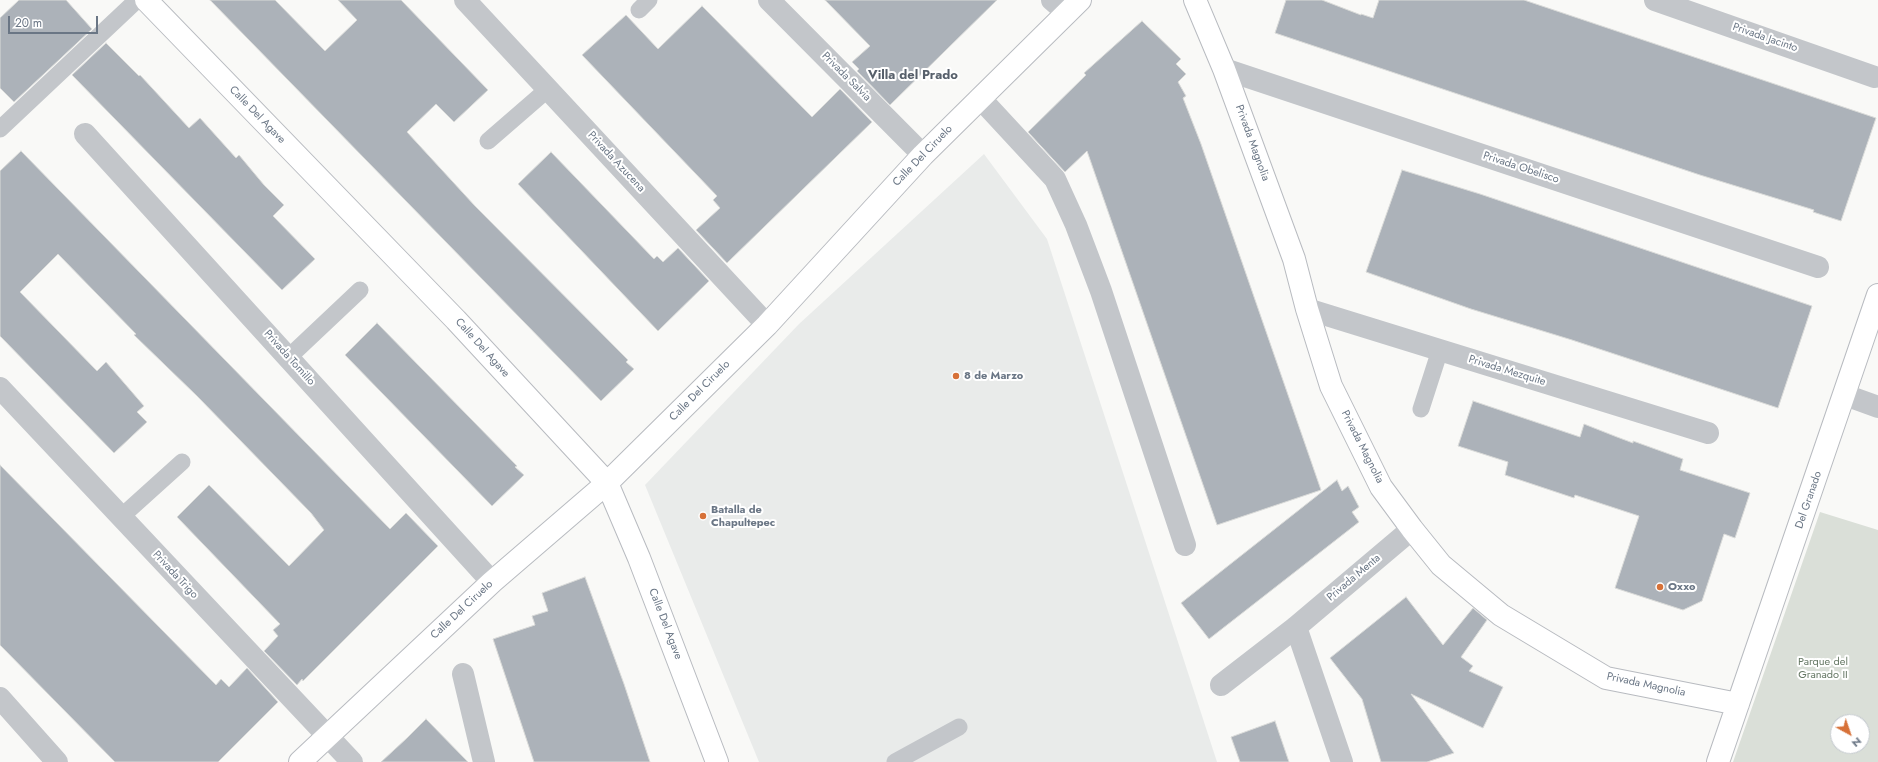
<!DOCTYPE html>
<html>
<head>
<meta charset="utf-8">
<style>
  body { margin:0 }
  #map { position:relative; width:1878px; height:762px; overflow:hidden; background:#f9f9f7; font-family:Jost,sans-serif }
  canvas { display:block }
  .north { position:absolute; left:1830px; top:714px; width:40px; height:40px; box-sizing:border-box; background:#fff; border:1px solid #c3c8ce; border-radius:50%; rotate:140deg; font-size:11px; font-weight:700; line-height:16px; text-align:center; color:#6a7685 }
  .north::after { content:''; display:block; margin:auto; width:14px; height:18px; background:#d77138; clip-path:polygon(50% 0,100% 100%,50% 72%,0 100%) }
  .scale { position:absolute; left:8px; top:16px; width:90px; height:18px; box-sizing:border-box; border:2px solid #6a7685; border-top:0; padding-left:5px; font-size:12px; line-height:14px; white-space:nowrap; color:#6a7685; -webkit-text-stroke:3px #fff; paint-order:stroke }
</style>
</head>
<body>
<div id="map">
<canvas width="1878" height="762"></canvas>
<div class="north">N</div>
<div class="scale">20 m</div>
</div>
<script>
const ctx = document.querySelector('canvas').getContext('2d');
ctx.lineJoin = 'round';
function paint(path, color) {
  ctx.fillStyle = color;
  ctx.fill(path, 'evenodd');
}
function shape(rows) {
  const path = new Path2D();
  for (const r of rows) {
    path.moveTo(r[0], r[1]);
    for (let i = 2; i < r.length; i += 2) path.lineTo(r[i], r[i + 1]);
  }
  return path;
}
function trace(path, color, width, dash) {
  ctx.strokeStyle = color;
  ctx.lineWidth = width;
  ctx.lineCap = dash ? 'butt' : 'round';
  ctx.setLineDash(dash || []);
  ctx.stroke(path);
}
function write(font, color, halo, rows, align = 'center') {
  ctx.font = font + ' Jost,sans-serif';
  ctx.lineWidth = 4;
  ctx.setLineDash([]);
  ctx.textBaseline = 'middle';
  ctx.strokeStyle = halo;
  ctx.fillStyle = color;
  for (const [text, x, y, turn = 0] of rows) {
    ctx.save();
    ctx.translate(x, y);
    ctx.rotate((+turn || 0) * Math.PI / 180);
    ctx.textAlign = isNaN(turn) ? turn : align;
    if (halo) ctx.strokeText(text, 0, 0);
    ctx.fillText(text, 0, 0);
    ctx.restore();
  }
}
paint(shape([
  [984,154,1047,239,1217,762,759,762,645,485,799,324]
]), '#e9ebea');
paint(shape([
  [1820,512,1878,530,1878,762,1733,762],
  [1838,722,1862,722,1862,746,1838,746]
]), '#dadfd8');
const building = shape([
  [19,0,66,0,92,29,14,102,0,88,0,18,19,0],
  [210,0,275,0,325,51,357,20,338,0,401,0,488,90,454,122,436,104,407,132,475,206,628,360,626,362,634,369,601,401,210,0],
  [825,0,997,0,890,105,857,71,859,69,852,62,870,46,825,0],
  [1286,0,1322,0,1361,15,1361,14,1373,18,1379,0,1524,0,1876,118,1841,221,1813,212,1814,210,1700,175,1275,33,1286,0],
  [702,6,812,117,840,89,872,122,727,263,696,230,720,208,713,200,717,196,582,55,626,15,658,49,702,6],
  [1142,21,1181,59,1176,64,1186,74,1178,82,1186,96,1183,98,1201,144,1321,490,1217,525,1087,151,1065,172,1028,132,1086,75,1084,73,1142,21],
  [106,43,139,76,140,75,189,128,200,118,236,158,239,155,264,185,284,205,273,216,315,259,282,290,72,75,106,43],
  [21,151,390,529,406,513,438,546,303,681,302,679,297,685,264,651,278,636,273,630,280,624,177,517,209,485,289,566,324,530,311,513,197,396,134,335,136,334,58,254,20,292,97,371,106,362,144,406,137,412,147,422,114,453,0,336,0,171,21,151],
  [551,152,654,259,657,256,663,262,678,248,709,281,658,331,518,184,551,152],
  [1402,170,1480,194,1812,306,1778,408,1572,340,1471,309,1366,272,1402,170],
  [377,323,517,466,515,467,524,475,492,506,345,355,377,323],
  [1473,401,1580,437,1584,424,1617,437,1633,443,1633,441,1683,459,1680,470,1750,493,1735,538,1724,534,1702,601,1683,610,1615,588,1639,516,1575,495,1574,498,1505,475,1508,462,1458,446,1473,401],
  [0,465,216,685,221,679,229,687,247,668,278,702,218,762,115,762,0,645,0,465],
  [1337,480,1342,491,1348,486,1359,507,1352,512,1359,522,1209,639,1181,603,1337,480],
  [585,577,624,684,650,762,534,762,493,639,535,625,532,616,548,611,542,593,585,577],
  [1406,597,1443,645,1473,608,1487,620,1461,657,1473,666,1469,671,1503,687,1483,728,1411,694,1454,753,1427,762,1381,762,1362,699,1330,658,1406,597],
  [426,719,468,762,381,762,407,738,426,719],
  [1275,721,1289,762,1240,762,1231,737,1275,721]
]);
paint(building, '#acb2b9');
trace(building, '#dadbd9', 1);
const secondary = shape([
  [146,0,456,320,607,483,639,558,717,762],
  [1195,0,1224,69,1294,259,1307,309,1331,386,1381,487,1412,529,1441,565,1501,615,1606,678,1738,704],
  [300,762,492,582,607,483,767,325,923,155,1080,0],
  [1718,762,1878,295]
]);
trace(secondary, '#b8bbc0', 24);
trace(shape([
  [639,10,649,0],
  [0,129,137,0],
  [488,141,548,89],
  [289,357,360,290],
  [1421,409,1440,350],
  [121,517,182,462],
  [895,762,959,727]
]), '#c3c6ca', 17);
trace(shape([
  [465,0,767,325],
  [769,0,923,155],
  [1052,0,1067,13],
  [1655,0,1875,77],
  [1224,69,1818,267],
  [980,98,1055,179,1076,225,1101,291,1185,545],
  [85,134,492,582],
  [1307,309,1708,433],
  [0,388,352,762],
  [1845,395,1878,407],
  [1296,627,1342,762],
  [463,674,484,762],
  [1221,685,1296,627,1412,529],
  [0,698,57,762]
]), '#c3c6ca', 22);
trace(secondary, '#fff', 22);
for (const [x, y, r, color] of [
  [956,376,4,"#d77138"],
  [703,516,4,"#d77138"],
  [1660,587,4,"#d77138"]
]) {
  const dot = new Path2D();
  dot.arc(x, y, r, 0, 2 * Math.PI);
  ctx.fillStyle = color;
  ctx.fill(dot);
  trace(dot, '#fff', 1.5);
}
write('11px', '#6a7685', '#fff', [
  ["Privada Jacinto",1765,38,19],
  ["Privada Salvia",846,77,45],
  ["Calle Del Agave",257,115,46],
  ["Privada Magnolia",1252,143,70],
  ["Calle Del Ciruelo",923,156,-46],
  ["Privada Azucena",616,162,47],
  ["Privada Obelisco",1521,168,18],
  ["Calle Del Agave",482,348,48],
  ["Privada Tomillo",289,358,48],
  ["Privada Mezquite",1507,371,17],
  ["Calle Del Ciruelo",700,391,-45],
  ["Privada Magnolia",1362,447,63],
  ["Del Granado",1809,500,-71],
  ["Privada Trigo",175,575,47],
  ["Privada Menta",1354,578,-40],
  ["Calle Del Ciruelo",462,610,-43],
  ["Calle Del Agave",665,624,69],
  ["Privada Magnolia",1646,685,12]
]);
write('bold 11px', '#6a7685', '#fff', [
  ["8 de Marzo",964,376],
  ["Batalla de",711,510],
  ["Chapultepec",711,523],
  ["Oxxo",1668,587]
], 'left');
write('11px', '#667865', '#fff', [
  ["Parque del",1823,662],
  ["Granado II",1823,675]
]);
write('bold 13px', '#57606b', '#fff', [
  ["Villa del Prado",913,76]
]);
</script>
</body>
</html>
